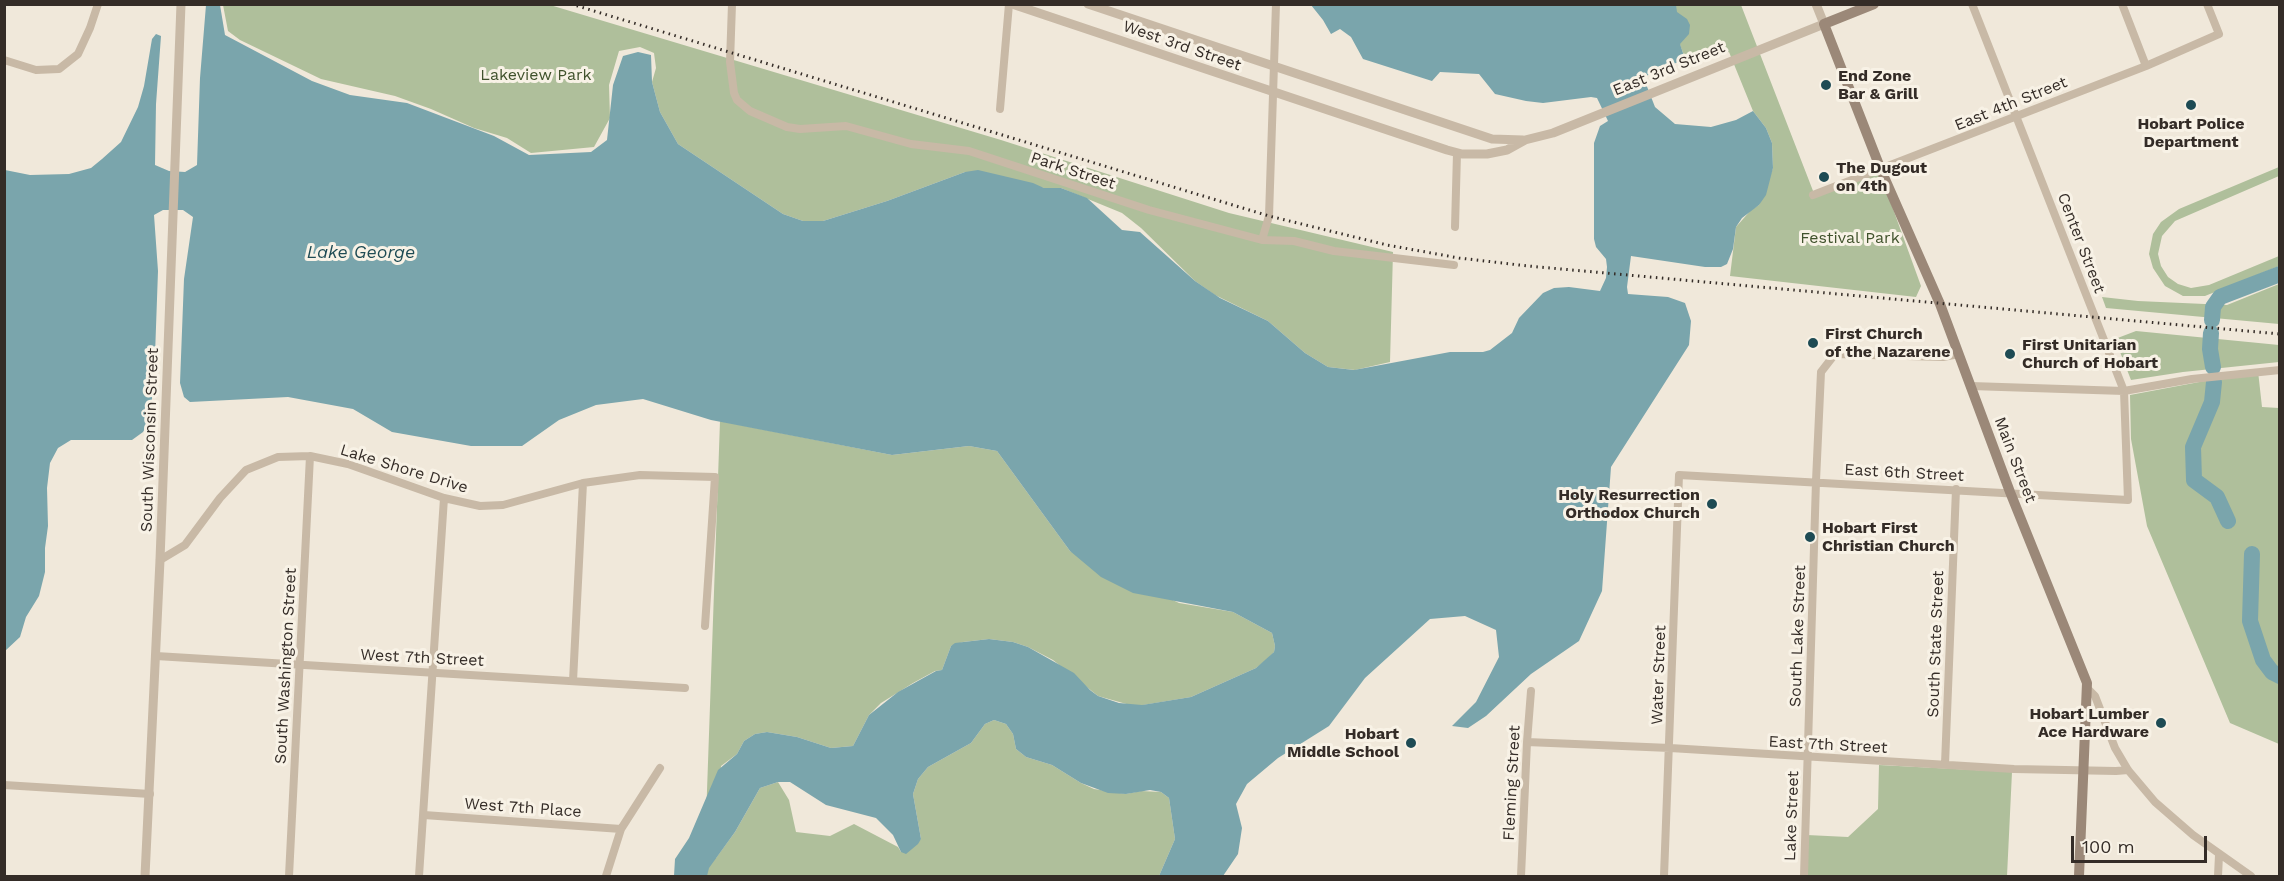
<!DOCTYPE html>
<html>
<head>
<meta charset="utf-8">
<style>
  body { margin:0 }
  #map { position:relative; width:2284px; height:881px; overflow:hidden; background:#f0e8da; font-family:"Work Sans",sans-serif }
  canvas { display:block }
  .frame { position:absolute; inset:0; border:6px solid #342c27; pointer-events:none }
  .scale { position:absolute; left:2071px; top:836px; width:136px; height:27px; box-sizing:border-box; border:3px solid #342c27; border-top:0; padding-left:8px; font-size:18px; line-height:21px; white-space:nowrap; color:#342c27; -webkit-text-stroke:4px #f8f2e6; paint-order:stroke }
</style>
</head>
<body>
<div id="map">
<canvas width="2284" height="881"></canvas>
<div class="frame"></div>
<div class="scale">100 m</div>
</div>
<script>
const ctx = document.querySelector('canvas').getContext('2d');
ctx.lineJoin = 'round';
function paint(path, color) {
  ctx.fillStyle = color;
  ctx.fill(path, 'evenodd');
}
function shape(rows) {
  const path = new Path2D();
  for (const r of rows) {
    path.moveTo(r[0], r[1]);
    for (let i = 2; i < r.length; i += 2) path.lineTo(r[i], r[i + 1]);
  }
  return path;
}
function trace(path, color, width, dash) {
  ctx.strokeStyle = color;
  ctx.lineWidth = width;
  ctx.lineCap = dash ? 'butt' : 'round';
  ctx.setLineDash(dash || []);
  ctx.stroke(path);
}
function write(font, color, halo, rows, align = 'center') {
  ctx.font = font + ' "Work Sans",sans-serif';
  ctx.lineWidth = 6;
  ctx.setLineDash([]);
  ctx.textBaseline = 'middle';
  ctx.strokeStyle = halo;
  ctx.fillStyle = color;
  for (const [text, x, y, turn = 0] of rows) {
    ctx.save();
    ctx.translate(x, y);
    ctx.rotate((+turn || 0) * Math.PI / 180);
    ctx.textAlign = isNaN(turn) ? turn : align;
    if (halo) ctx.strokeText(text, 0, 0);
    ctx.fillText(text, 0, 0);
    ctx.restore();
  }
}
paint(shape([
  [223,5,550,5,1001,140,1229,213,1393,252,1390,362,1355,370,1328,367,1305,353,1268,321,1215,295,1195,281,1141,228,1122,213,1061,188,1044,188,965,172,887,201,823,221,803,221,783,214,678,144,660,112,652,82,656,68,654,53,640,47,619,51,609,85,610,118,594,147,531,153,507,138,474,128,431,109,395,96,321,79,240,40,228,31],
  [1665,5,1741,5,1815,196,1880,173,1921,286,1916,297,1730,276,1736,227,1751,210,1759,205,1773,168,1772,143,1766,128,1753,111,1729,52,1688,66],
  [2279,167,2279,176,2175,221,2162,236,2158,254,2161,266,2168,277,2178,284,2191,288,2209,285,2279,256,2279,266,2205,296,2183,296,2165,286,2153,268,2149,254,2153,234,2161,222,2179,209],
  [2279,284,2279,324,2106,308,2102,297,2138,301,2227,305],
  [2136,331,2279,345,2279,362,2183,372,2131,380,2115,339],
  [2258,371,2262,407,2279,408,2279,744,2230,723,2147,526,2131,439,2130,395],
  [720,421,892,455,969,446,997,451,1070,551,1179,603,1233,612,1272,633,1275,646,1274,652,1268,659,1256,668,1191,697,1143,705,1130,705,1098,696,1053,660,1028,647,1013,642,989,639,963,642,951,646,942,670,935,671,913,683,881,703,869,715,853,746,831,748,797,737,767,732,755,734,744,741,737,754,721,766,716,858,735,832,760,788,778,782,789,800,796,832,830,836,854,824,898,847,901,852,921,839,913,794,918,779,928,767,971,743,985,724,994,720,1006,724,1013,734,1016,749,1026,757,1052,765,1081,783,1094,789,1126,794,1141,791,1161,792,1169,798,1175,839,1159,876,704,876],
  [1879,765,2012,772,2007,876,1806,876,1807,835,1848,837,1878,809]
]), '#afbf9b');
paint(shape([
  [206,5,220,5,225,35,312,81,350,95,407,103,494,136,529,155,591,152,607,140,613,85,623,56,638,52,651,55,652,82,660,112,678,144,783,214,803,221,823,221,887,201,965,172,978,170,1033,183,1044,188,1061,188,1087,198,1122,230,1140,232,1195,281,1220,298,1268,321,1305,353,1328,367,1354,370,1450,352,1483,352,1490,350,1512,333,1519,318,1543,293,1554,288,1569,287,1600,291,1606,278,1607,267,1606,259,1596,247,1594,239,1594,143,1600,126,1608,121,1597,98,1591,97,1543,103,1526,101,1495,94,1479,74,1440,72,1432,81,1363,59,1351,37,1340,29,1331,34,1323,20,1311,5,1676,5,1677,12,1687,19,1690,25,1689,34,1680,44,1685,59,1646,76,1646,84,1655,107,1675,124,1711,127,1736,120,1753,111,1766,128,1772,143,1773,168,1766,195,1759,205,1742,218,1736,227,1733,249,1727,264,1721,267,1705,267,1631,256,1627,287,1628,294,1668,297,1685,303,1691,321,1689,345,1611,467,1602,591,1579,641,1531,674,1486,716,1468,728,1452,726,1476,702,1499,657,1496,630,1465,616,1430,619,1365,678,1329,726,1278,758,1247,784,1236,804,1242,828,1238,854,1223,876,1159,876,1175,839,1169,798,1161,792,1150,790,1126,794,1108,793,1081,783,1052,765,1026,757,1016,749,1013,734,1006,724,994,720,985,724,971,743,928,767,918,779,913,794,921,839,918,844,906,854,901,852,893,835,876,818,826,805,790,782,778,782,760,788,735,832,709,868,707,876,674,876,675,859,689,838,718,770,737,754,744,741,755,734,767,732,797,737,831,748,853,746,869,715,898,692,936,671,942,670,951,646,955,643,989,639,1013,642,1028,647,1074,673,1090,690,1098,696,1119,703,1142,705,1191,697,1256,668,1274,652,1275,646,1272,633,1233,612,1133,593,1101,577,1070,551,997,451,969,446,892,455,711,420,643,399,596,405,559,420,522,446,471,446,392,432,353,409,288,397,190,402,184,397,180,383,184,279,193,217,183,210,163,210,154,215,158,271,154,383,149,421,143,432,132,440,71,440,58,448,50,463,47,488,48,526,45,548,45,572,39,596,26,617,20,637,5,651,5,170,30,175,69,174,91,168,102,159,121,142,138,107,144,86,152,39,156,34,161,36,156,104,155,165,169,171,185,172,197,165,200,78]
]), '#7aa5ac');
trace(shape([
  [2212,320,2213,307,2220,297,2280,274],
  [2211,333,2210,349,2213,367],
  [2214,382,2212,402,2193,447,2194,480,2217,497,2228,521],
  [2252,554,2250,621,2263,660,2272,672,2280,676]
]), '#7aa5ac', 16);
trace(shape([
  [732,4,730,62,734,93,737,100,750,111,787,127,800,129,846,126,911,144,969,151,1149,210,1262,240,1294,241,1334,251,1454,265],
  [2122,4,2146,66],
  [4,60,36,70,59,69,78,54,90,28,98,4],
  [1000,109,1009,4],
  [1813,195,2146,66,2219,34,2207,4],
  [1455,227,1457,153],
  [1262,240,1269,216,1276,4],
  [1971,386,2124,391,2192,379,2280,370],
  [160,560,185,545,220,498,246,470,278,457,310,456,348,464,444,498,480,506,503,505,583,483,640,475,715,477,705,626],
  [156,656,685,688],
  [573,681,583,483],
  [2088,689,2095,696,2115,748,2128,770,2155,802,2193,835,2251,876],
  [1527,742,1670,748,2014,769,2116,771,2128,770],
  [1945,764,1956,489],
  [4,785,150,794],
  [424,815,621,829],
  [289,876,310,456],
  [419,876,444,498],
  [606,876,621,829,660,768],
  [1521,876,1527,742,1531,691],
  [1664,876,1679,475,2128,500,2124,391,1972,4],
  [1804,876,1816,481,1821,372,1835,354,1943,357,1959,354],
  [2218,876,2219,855]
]), '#c8b9a6', 8);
trace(shape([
  [1012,4,1447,150,1462,154,1487,154,1507,150,1525,140,1553,133,1824,24,1816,4],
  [1088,4,1492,139,1523,140],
  [145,876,160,560,181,4]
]), '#c8b9a6', 9);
trace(shape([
  [1874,4,1824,24,1881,170,1940,304,2010,492,2087,683,2079,876]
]), '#9b8878', 10);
trace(shape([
  [571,4,1269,216,1387,245,1459,258,1528,266,2280,334]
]), '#342c27', 3, [1.5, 4.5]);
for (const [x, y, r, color] of [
  [1826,85,6,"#1e4b54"],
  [2191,105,6,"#1e4b54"],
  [1824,177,6,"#1e4b54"],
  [1813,343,6,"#1e4b54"],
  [2010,354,6,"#1e4b54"],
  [1712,504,6,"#1e4b54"],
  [1810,537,6,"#1e4b54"],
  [2161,723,6,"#1e4b54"],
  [1411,743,6,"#1e4b54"]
]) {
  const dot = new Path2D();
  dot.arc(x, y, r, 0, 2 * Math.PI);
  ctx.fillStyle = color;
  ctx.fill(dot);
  trace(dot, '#f8f2e6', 2);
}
write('16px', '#342c27', '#f8f2e6', [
  ["West 3rd Street",1182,46,19],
  ["East 3rd Street",1669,69,-22],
  ["East 4th Street",2011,104,-22],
  ["Park Street",1073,171,18],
  ["Center Street",2081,243,69],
  ["South Wisconsin Street",150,440,-88],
  ["Main Street",2015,460,69],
  ["Lake Shore Drive",404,469,17],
  ["East 6th Street",1904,473,3],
  ["South Lake Street",1798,636,-88],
  ["South State Street",1936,644,-88],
  ["West 7th Street",422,658,3],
  ["South Washington Street",286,666,-87],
  ["Water Street",1659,675,-88],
  ["East 7th Street",1828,745,3],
  ["Fleming Street",1512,783,-87],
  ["West 7th Place",523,808,4],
  ["Lake Street",1792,816,-88]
]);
write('16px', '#40522c', '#f8f2e6', [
  ["Lakeview Park",536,75],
  ["Festival Park",1850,238]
]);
write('bold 16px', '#342c27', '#f8f2e6', [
  ["End Zone",1838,76],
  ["Bar & Grill",1838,94],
  ["Hobart Police",2191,124,"center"],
  ["Department",2191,142,"center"],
  ["The Dugout",1836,168],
  ["on 4th",1836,186],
  ["First Church",1825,334],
  ["of the Nazarene",1825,352],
  ["First Unitarian",2022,345],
  ["Church of Hobart",2022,363],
  ["Holy Resurrection",1700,495,"right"],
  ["Orthodox Church",1700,513,"right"],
  ["Hobart First",1822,528],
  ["Christian Church",1822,546],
  ["Hobart Lumber",2149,714,"right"],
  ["Ace Hardware",2149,732,"right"],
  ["Hobart",1399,734,"right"],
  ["Middle School",1399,752,"right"]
], 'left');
write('italic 18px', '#1e4b54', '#f8f2e6', [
  ["Lake George",361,253]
]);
</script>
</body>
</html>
